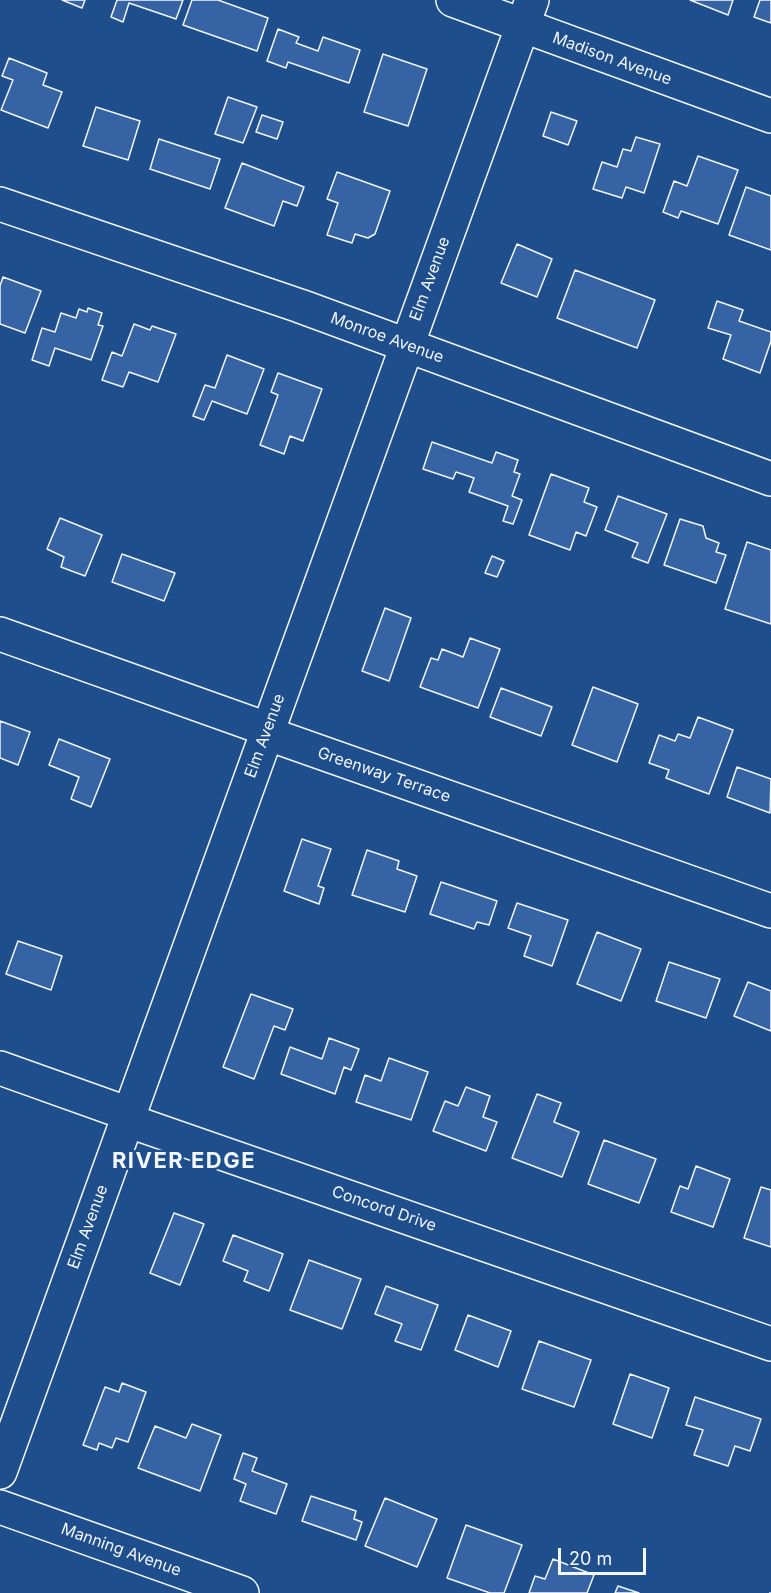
<!DOCTYPE html>
<html>
<head>
<meta charset="utf-8">
<style>
  body { margin:0 }
  #map { position:relative; width:771px; height:1593px; overflow:hidden; background:#1f4e8c; font-family:Inter,sans-serif }
  canvas { display:block }
  .scale { position:absolute; left:558px; top:1548px; width:88px; height:27px; box-sizing:border-box; border:3px solid #f2f6ff; border-top:0; padding-left:8px; font-size:18px; line-height:21px; white-space:nowrap; color:#f2f6ff; -webkit-text-stroke:4px #1f4e8c; paint-order:stroke }
</style>
</head>
<body>
<div id="map">
<canvas width="771" height="1593"></canvas>
<div class="scale">20 m</div>
</div>
<script>
const ctx = document.querySelector('canvas').getContext('2d');
ctx.lineJoin = 'round';
function paint(path, color) {
  ctx.fillStyle = color;
  ctx.fill(path, 'evenodd');
}
function shape(rows) {
  const path = new Path2D();
  for (const r of rows) {
    path.moveTo(r[0], r[1]);
    for (let i = 2; i < r.length; i += 2) path.lineTo(r[i], r[i + 1]);
  }
  return path;
}
function trace(path, color, width, dash) {
  ctx.strokeStyle = color;
  ctx.lineWidth = width;
  ctx.lineCap = dash ? 'butt' : 'round';
  ctx.setLineDash(dash || []);
  ctx.stroke(path);
}
function write(font, color, halo, rows, align = 'center') {
  ctx.font = font + ' Inter,sans-serif';
  ctx.lineWidth = 4.5;
  ctx.setLineDash([]);
  ctx.textBaseline = 'middle';
  ctx.strokeStyle = halo;
  ctx.fillStyle = color;
  for (const [text, x, y, turn = 0] of rows) {
    ctx.save();
    ctx.translate(x, y);
    ctx.rotate((+turn || 0) * Math.PI / 180);
    ctx.textAlign = isNaN(turn) ? turn : align;
    if (halo) ctx.strokeText(text, 0, 0);
    ctx.fillText(text, 0, 0);
    ctx.restore();
  }
}
const building = shape([
  [62,0,85,0,82,8,62,0],
  [117,0,183,0,176,19,129,3,123,22,111,17,117,0],
  [192,0,218,0,268,18,257,51,183,25,192,0],
  [690,0,733,0,728,15,690,0],
  [760,0,771,0,771,23,754,17,760,0],
  [278,29,299,37,296,43,318,51,323,37,360,50,349,83,288,62,286,68,267,61,278,29],
  [383,54,427,69,408,126,364,112,383,54],
  [9,58,47,73,43,85,62,92,48,128,1,110,13,80,2,76,9,58],
  [228,97,257,107,243,143,215,134,228,97],
  [96,107,140,121,128,160,83,146,96,107],
  [551,112,577,121,568,145,543,136,551,112],
  [262,115,283,122,277,139,256,132,262,115],
  [636,137,660,144,644,193,626,187,622,198,593,189,602,162,617,167,623,149,631,151,636,137],
  [159,139,220,159,210,189,150,169,159,139],
  [698,156,738,170,718,224,681,211,678,218,663,212,674,181,687,186,698,156],
  [242,163,304,187,297,206,283,201,274,226,225,208,242,163],
  [337,172,390,191,375,234,368,238,355,234,352,243,327,235,338,203,327,199,337,172],
  [746,187,771,196,771,250,729,235,746,187],
  [517,244,552,259,537,297,501,283,517,244],
  [575,270,655,300,637,348,557,318,575,270],
  [3,277,41,291,25,333,0,324,0,286,3,277],
  [717,301,743,310,739,321,771,332,771,341,760,373,723,359,731,335,708,328,717,301],
  [88,308,102,313,98,325,103,326,91,360,55,348,49,366,32,360,42,328,55,332,61,313,76,318,79,309,87,312,88,308],
  [134,324,150,330,152,326,176,334,158,382,129,372,123,387,102,380,112,352,122,356,134,324],
  [227,355,264,369,247,414,212,401,204,420,193,416,205,385,215,388,227,355],
  [278,373,322,389,303,441,290,436,284,454,260,445,278,395,271,392,278,373],
  [432,442,492,463,496,452,518,460,514,472,520,474,512,496,522,500,513,524,503,521,508,506,469,492,474,478,456,472,453,479,423,469,432,442],
  [551,474,589,488,584,502,597,507,586,536,576,532,570,550,529,535,551,474],
  [618,496,667,514,648,563,632,557,638,543,605,530,618,496],
  [60,518,102,535,85,576,61,567,64,557,47,549,60,518],
  [680,519,703,526,706,538,719,543,716,552,726,555,716,583,664,565,680,519],
  [747,542,771,550,771,624,725,609,747,542],
  [122,554,175,573,164,601,112,582,122,554],
  [492,556,504,561,497,577,485,573,492,556],
  [385,608,411,618,389,681,362,671,385,608],
  [470,638,500,649,478,708,420,687,431,658,438,660,442,649,463,657,470,638],
  [593,687,638,704,617,762,572,745,593,687],
  [501,688,552,707,541,736,490,717,501,688],
  [698,717,733,730,709,794,666,778,669,770,649,763,659,735,675,741,678,734,690,738,698,717],
  [0,721,30,732,18,765,0,758,0,721],
  [59,739,110,759,91,807,71,799,79,777,49,765,59,739],
  [737,767,771,779,770,813,727,797,737,767],
  [302,839,331,849,318,886,324,888,319,904,284,891,302,839],
  [367,850,399,861,397,869,417,876,405,912,352,895,367,850],
  [441,882,497,901,489,925,477,922,474,929,430,914,441,882],
  [517,903,568,920,552,966,524,956,531,936,508,928,517,903],
  [597,932,641,949,621,1001,577,984,597,932],
  [18,941,62,956,51,990,6,974,18,941],
  [669,962,720,979,706,1018,656,1001,669,962],
  [748,982,771,991,771,1031,734,1016,748,982],
  [251,994,293,1009,285,1030,274,1026,254,1079,223,1067,251,994],
  [329,1038,359,1049,351,1070,344,1067,335,1094,281,1074,290,1047,322,1059,329,1038],
  [389,1058,428,1072,411,1120,356,1102,365,1075,381,1081,389,1058],
  [466,1087,490,1096,483,1117,497,1122,486,1151,433,1131,445,1101,458,1106,466,1087],
  [537,1094,561,1103,554,1122,579,1132,562,1177,512,1158,537,1094],
  [604,1140,656,1159,639,1203,588,1184,604,1140],
  [696,1166,730,1179,713,1227,671,1212,680,1186,688,1189,696,1166],
  [761,1187,771,1190,771,1247,744,1238,761,1187],
  [174,1213,204,1224,180,1285,150,1273,174,1213],
  [233,1235,283,1254,269,1291,244,1281,248,1271,223,1261,233,1235],
  [309,1260,361,1279,342,1329,290,1310,309,1260],
  [386,1286,438,1305,421,1350,395,1341,402,1324,375,1314,386,1286],
  [468,1315,511,1331,498,1367,455,1350,468,1315],
  [539,1341,591,1360,574,1407,522,1389,539,1341],
  [630,1374,669,1388,652,1438,613,1424,630,1374],
  [122,1383,146,1392,128,1442,116,1438,112,1448,99,1443,97,1450,83,1445,105,1387,119,1392,122,1383],
  [695,1397,761,1419,750,1451,735,1446,728,1466,694,1455,703,1430,686,1425,695,1397],
  [192,1424,221,1435,200,1491,138,1468,155,1426,186,1438,192,1424],
  [243,1453,257,1458,252,1471,287,1484,276,1514,240,1501,246,1484,234,1479,243,1453],
  [311,1496,356,1511,354,1519,362,1522,356,1540,302,1521,311,1496],
  [385,1498,437,1519,417,1567,365,1546,385,1498],
  [466,1525,522,1545,504,1593,490,1593,447,1578,466,1525],
  [553,1559,594,1575,587,1593,529,1593,535,1576,545,1579,553,1559],
  [618,1586,639,1593,615,1593,618,1586]
]);
paint(building, '#3563a3');
trace(building, '#f2f6ff', 1.5);
const minor = shape([
  [453,0,771,116],
  [0,204,300,306,771,479],
  [0,634,267,729,277,737,771,911],
  [0,1068,129,1114,138,1124,771,1344],
  [0,1472,532,0],
  [0,1507,242,1593]
]);
trace(minor, '#f2f6ff', 36);
trace(shape([
  [771,1593,771,1592]
]), '#b3c4dc', 4, [4.5, 3]);
trace(minor, '#1f4e8c', 33);
write('16px', '#f2f6ff', '#1f4e8c', [
  ["Madison Avenue",612,59,20],
  ["Elm Avenue",430,279,-70],
  ["Monroe Avenue",387,338,20],
  ["Elm Avenue",265,736,-70],
  ["Greenway Terrace",384,775,19],
  ["Concord Drive",384,1209,19],
  ["Elm Avenue",88,1227,-70],
  ["Manning Avenue",121,1550,20]
]);
ctx.letterSpacing = '1.5px';
write('bold 22px', '#f2f6ff', '#1f4e8c', [
  ["RIVER EDGE",184,1161]
]);
ctx.letterSpacing = '0px';
</script>
</body>
</html>
